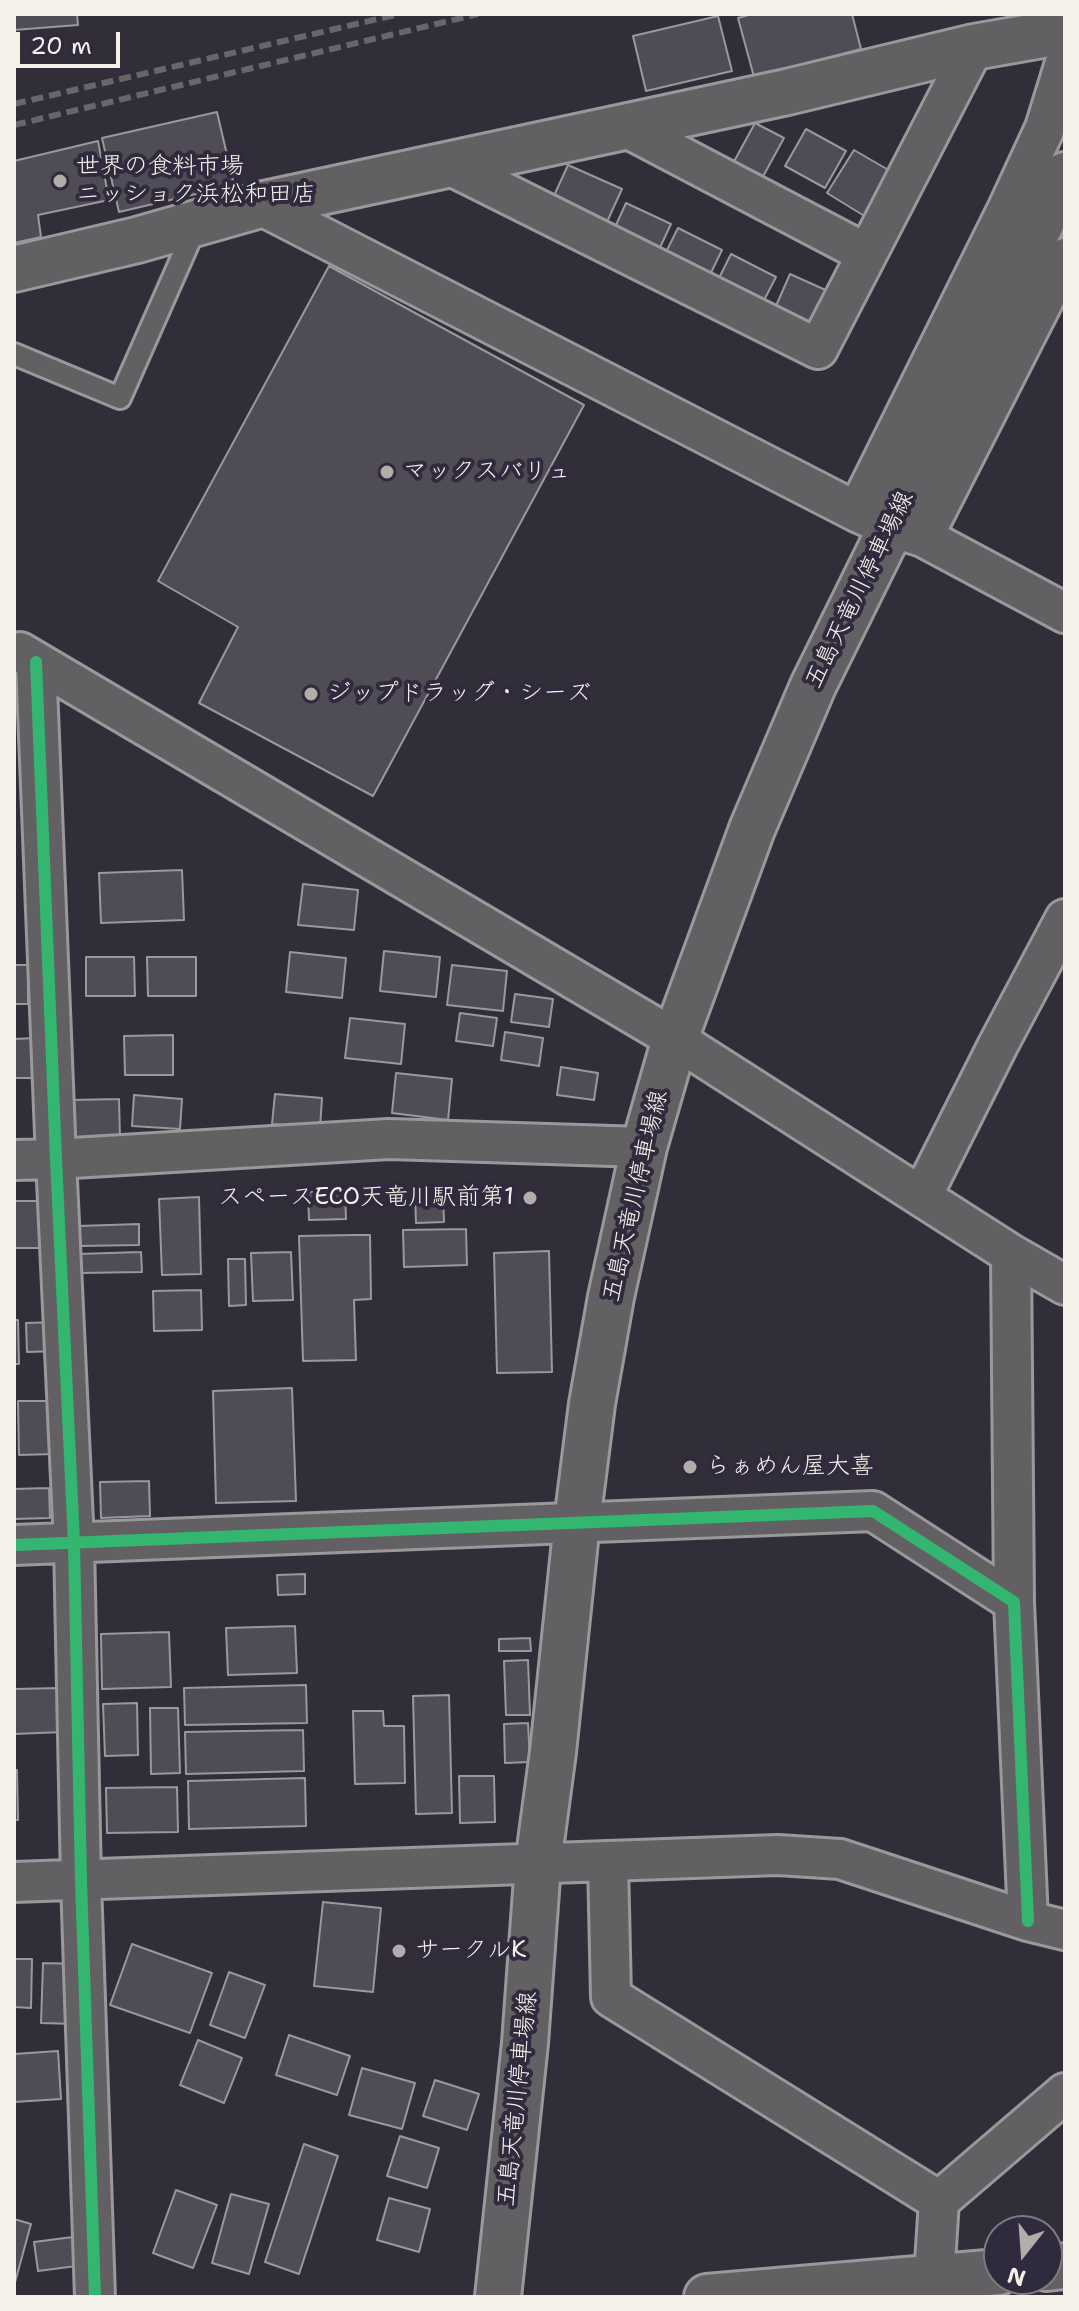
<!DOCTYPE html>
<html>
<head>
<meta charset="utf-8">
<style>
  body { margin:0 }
  #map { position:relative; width:1079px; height:2311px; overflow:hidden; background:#312e39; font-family:"Shantell Sans",sans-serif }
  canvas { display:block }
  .frame { position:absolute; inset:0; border:16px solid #f4f1e8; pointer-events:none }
  .north { position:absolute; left:983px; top:2215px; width:80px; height:80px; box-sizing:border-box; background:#2f2a3d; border:2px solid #7e7a81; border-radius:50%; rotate:197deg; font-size:22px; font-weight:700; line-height:32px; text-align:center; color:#f4f1e8 }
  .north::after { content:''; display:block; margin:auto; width:28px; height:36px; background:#b0adab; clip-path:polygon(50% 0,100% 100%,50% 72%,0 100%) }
  .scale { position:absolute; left:16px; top:32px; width:104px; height:36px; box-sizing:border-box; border:4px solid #f4f1e8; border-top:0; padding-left:10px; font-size:24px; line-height:28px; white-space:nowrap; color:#f4f1e8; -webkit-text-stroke:6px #2f2a3d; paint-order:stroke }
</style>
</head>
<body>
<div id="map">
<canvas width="1079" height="2311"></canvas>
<div class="frame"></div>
<div class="north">N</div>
<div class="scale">20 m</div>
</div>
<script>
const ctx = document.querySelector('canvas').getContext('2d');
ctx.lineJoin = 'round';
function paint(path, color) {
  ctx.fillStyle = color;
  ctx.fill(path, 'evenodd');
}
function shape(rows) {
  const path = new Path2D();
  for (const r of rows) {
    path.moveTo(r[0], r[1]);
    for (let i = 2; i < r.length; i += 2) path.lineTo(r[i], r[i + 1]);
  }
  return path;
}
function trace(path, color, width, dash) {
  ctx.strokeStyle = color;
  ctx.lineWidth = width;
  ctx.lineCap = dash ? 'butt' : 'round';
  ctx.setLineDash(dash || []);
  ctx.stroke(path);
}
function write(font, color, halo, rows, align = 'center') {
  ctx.font = font + ' "Shantell Sans","Klee One",sans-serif';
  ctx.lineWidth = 8;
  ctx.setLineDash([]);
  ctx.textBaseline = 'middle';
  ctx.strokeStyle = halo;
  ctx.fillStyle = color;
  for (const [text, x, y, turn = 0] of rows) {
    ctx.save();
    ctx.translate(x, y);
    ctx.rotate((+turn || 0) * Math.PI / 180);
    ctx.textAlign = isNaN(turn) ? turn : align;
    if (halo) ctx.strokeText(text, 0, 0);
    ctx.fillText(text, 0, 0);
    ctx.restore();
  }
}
const building = shape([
  [14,14,77,14,78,25,14,30,14,14],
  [752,14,852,14,861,49,754,77,738,18,752,14],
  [718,16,732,71,646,91,633,36,718,16],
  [217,112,234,185,119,212,102,138,217,112],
  [755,123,784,138,760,182,731,167,755,123],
  [806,129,846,151,825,188,785,166,806,129],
  [98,141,109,200,38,215,41,237,14,243,14,161,98,141],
  [854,150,892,172,866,217,827,193,854,150],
  [568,165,622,189,606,224,552,200,568,165],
  [626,203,671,224,656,256,611,236,626,203],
  [678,228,722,250,706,283,662,260,678,228],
  [731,254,776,277,759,310,714,288,731,254],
  [329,266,584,405,373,796,199,703,238,627,158,581,329,266],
  [790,274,830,292,812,333,772,315,790,274],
  [182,870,184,920,101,923,99,873,182,870],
  [303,884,358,890,354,930,298,925,303,884],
  [384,951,440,957,436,997,380,991,384,951],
  [290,952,346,958,342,998,286,992,290,952],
  [86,957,134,957,135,996,86,996,86,957],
  [147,957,196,957,196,996,148,996,147,957],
  [14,965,28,965,28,1004,14,1004,14,965],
  [452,965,507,971,503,1011,447,1005,452,965],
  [515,994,553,999,549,1027,511,1022,515,994],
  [460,1013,497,1018,493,1046,456,1041,460,1013],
  [350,1018,405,1024,401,1064,345,1058,350,1018],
  [505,1032,543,1038,539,1066,501,1060,505,1032],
  [173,1035,173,1075,125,1075,124,1036,173,1035],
  [36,1038,37,1078,14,1078,14,1039,36,1038],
  [561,1067,598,1073,594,1100,557,1095,561,1067],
  [396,1073,452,1079,448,1120,392,1113,396,1073],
  [275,1094,322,1098,320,1128,272,1124,275,1094],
  [134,1095,182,1099,180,1129,132,1126,134,1095],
  [119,1099,120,1139,72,1139,71,1100,119,1099],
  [345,1191,346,1219,309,1220,308,1192,345,1191],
  [443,1192,444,1222,416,1223,415,1194,443,1192],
  [199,1197,201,1274,162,1275,159,1199,199,1197],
  [14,1201,40,1201,42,1248,14,1248,14,1201],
  [139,1224,139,1245,79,1246,78,1226,139,1224],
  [466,1229,467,1265,404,1267,403,1230,466,1229],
  [353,1235,370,1235,371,1299,354,1300,356,1360,303,1361,299,1236,353,1235],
  [549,1251,552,1372,497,1373,494,1253,549,1251],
  [141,1252,142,1272,79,1273,78,1254,141,1252],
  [291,1252,293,1300,253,1301,251,1253,291,1252],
  [228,1259,245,1259,246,1305,229,1306,228,1259],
  [201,1290,202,1330,154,1331,153,1291,201,1290],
  [14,1320,18,1320,19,1364,14,1364,14,1320],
  [58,1322,58,1351,27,1352,26,1323,58,1322],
  [292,1388,296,1501,216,1503,213,1391,292,1388],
  [18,1401,54,1401,55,1454,19,1455,18,1401],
  [149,1481,150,1516,101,1518,100,1482,149,1481],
  [49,1488,50,1518,14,1519,14,1489,49,1488],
  [305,1574,305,1594,278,1595,277,1575,305,1574],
  [295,1626,297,1673,228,1675,226,1628,295,1626],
  [169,1632,171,1687,102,1689,101,1634,169,1632],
  [530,1638,531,1651,499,1651,499,1639,530,1638],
  [528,1660,530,1715,506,1715,504,1661,528,1660],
  [306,1685,307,1723,185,1725,184,1688,306,1685],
  [62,1688,63,1732,14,1734,14,1689,62,1688],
  [449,1695,452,1813,416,1814,413,1696,449,1695],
  [137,1703,138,1755,105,1756,103,1704,137,1703],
  [150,1708,178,1708,180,1773,151,1774,150,1708],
  [353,1711,383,1711,384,1726,404,1726,405,1783,355,1784,353,1711],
  [528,1723,530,1762,505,1763,504,1724,528,1723],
  [303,1730,304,1771,186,1774,185,1732,303,1730],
  [14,1770,17,1770,18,1820,14,1820,14,1770],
  [459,1776,494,1776,495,1822,460,1823,459,1776],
  [305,1778,306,1826,189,1829,188,1781,305,1778],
  [177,1787,178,1832,107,1833,106,1788,177,1787],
  [323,1902,381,1908,373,1992,314,1986,323,1902],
  [132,1944,212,1973,190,2033,110,2005,132,1944],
  [14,1959,32,1959,31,2008,14,2007,14,1959],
  [43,1963,77,1964,75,2024,41,2023,43,1963],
  [229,1972,265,1985,245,2038,210,2025,229,1972],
  [289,2035,350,2056,337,2095,276,2075,289,2035],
  [198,2040,242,2058,224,2103,180,2085,198,2040],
  [58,2051,61,2099,14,2102,14,2054,58,2051],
  [362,2068,415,2083,402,2129,349,2115,362,2068],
  [435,2080,479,2094,467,2130,423,2116,435,2080],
  [400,2136,439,2148,427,2188,387,2176,400,2136],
  [304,2144,338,2156,299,2274,265,2262,304,2144],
  [176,2190,217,2205,193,2268,153,2253,176,2190],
  [231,2194,269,2204,249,2274,212,2263,231,2194],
  [389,2198,430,2209,419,2252,377,2240,389,2198],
  [14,2219,31,2224,14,2286,14,2219],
  [88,2235,92,2264,38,2271,34,2242,88,2235]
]);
paint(building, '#504c56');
trace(building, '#9a989b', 2);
const lane = shape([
  [14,354,120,398,196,226]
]);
const street = shape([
  [623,126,867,254],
  [449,165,818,349,974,47],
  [260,205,857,512,891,527,923,537,1065,613],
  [857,512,1007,210,1045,128,1065,63],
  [923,537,1065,258],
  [20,652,675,1039,1011,1254,1065,1285],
  [36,662,56,1159,74,1543,81,1881,95,2297],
  [14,1160,56,1159,389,1139,644,1147],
  [922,1196,998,1045,1065,919],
  [1011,1254,1014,1602],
  [14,1545,873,1511,1014,1602,1028,1921],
  [608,1862,611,1997,939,2201],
  [14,1882,778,1855,840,1859,1028,1921,1065,1930],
  [934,2278,939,2201,1065,2093]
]);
const secondary = shape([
  [14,269,137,240,260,205,787,92,974,47,1065,31],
  [1047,2268,1065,2266],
  [498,2297,525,2043,538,1864,553,1752,577,1522,592,1404,611,1297,644,1147,675,1039,752,829,813,686,1065,175],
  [707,2297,999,2272]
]);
trace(lane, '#9a989b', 26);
trace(street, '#9a989b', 44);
trace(secondary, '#9a989b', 50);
trace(lane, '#626063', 20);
trace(street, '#626063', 38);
trace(secondary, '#626063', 44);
trace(shape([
  [14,104,399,14],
  [14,125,478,14]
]), '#68666b', 6, [12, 6]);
trace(shape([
  [36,662,56,1159,74,1543,81,1881,95,2297],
  [14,1545,873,1511,1014,1602,1028,1921]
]), '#33b770', 12);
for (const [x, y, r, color] of [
  [60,181,8,"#b0adab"],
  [387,472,8,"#b0adab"],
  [311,694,8,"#b0adab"],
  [530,1198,8,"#b0adab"],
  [690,1467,8,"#b0adab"],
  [399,1951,8,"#b0adab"]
]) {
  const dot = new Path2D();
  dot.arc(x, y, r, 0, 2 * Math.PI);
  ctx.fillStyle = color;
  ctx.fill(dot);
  trace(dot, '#2f2a3d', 3);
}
write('24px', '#f4f1e8', '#2f2a3d', [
  ["世界の食料市場",76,167],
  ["ニッショク浜松和田店",76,195],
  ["マックスバリュ",403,472],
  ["ジップドラッグ・シーズ",327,694],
  ["スペースECO天竜川駅前第1",514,1198,"right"],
  ["らぁめん屋大喜",706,1467],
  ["サークルK",415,1951]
], 'left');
write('24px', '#f4f1e8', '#2f2a3d', [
  ["五島天竜川停車場線",860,590,-64],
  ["五島天竜川停車場線",636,1196,-77],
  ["五島天竜川停車場線",518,2099,-84]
]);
</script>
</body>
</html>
